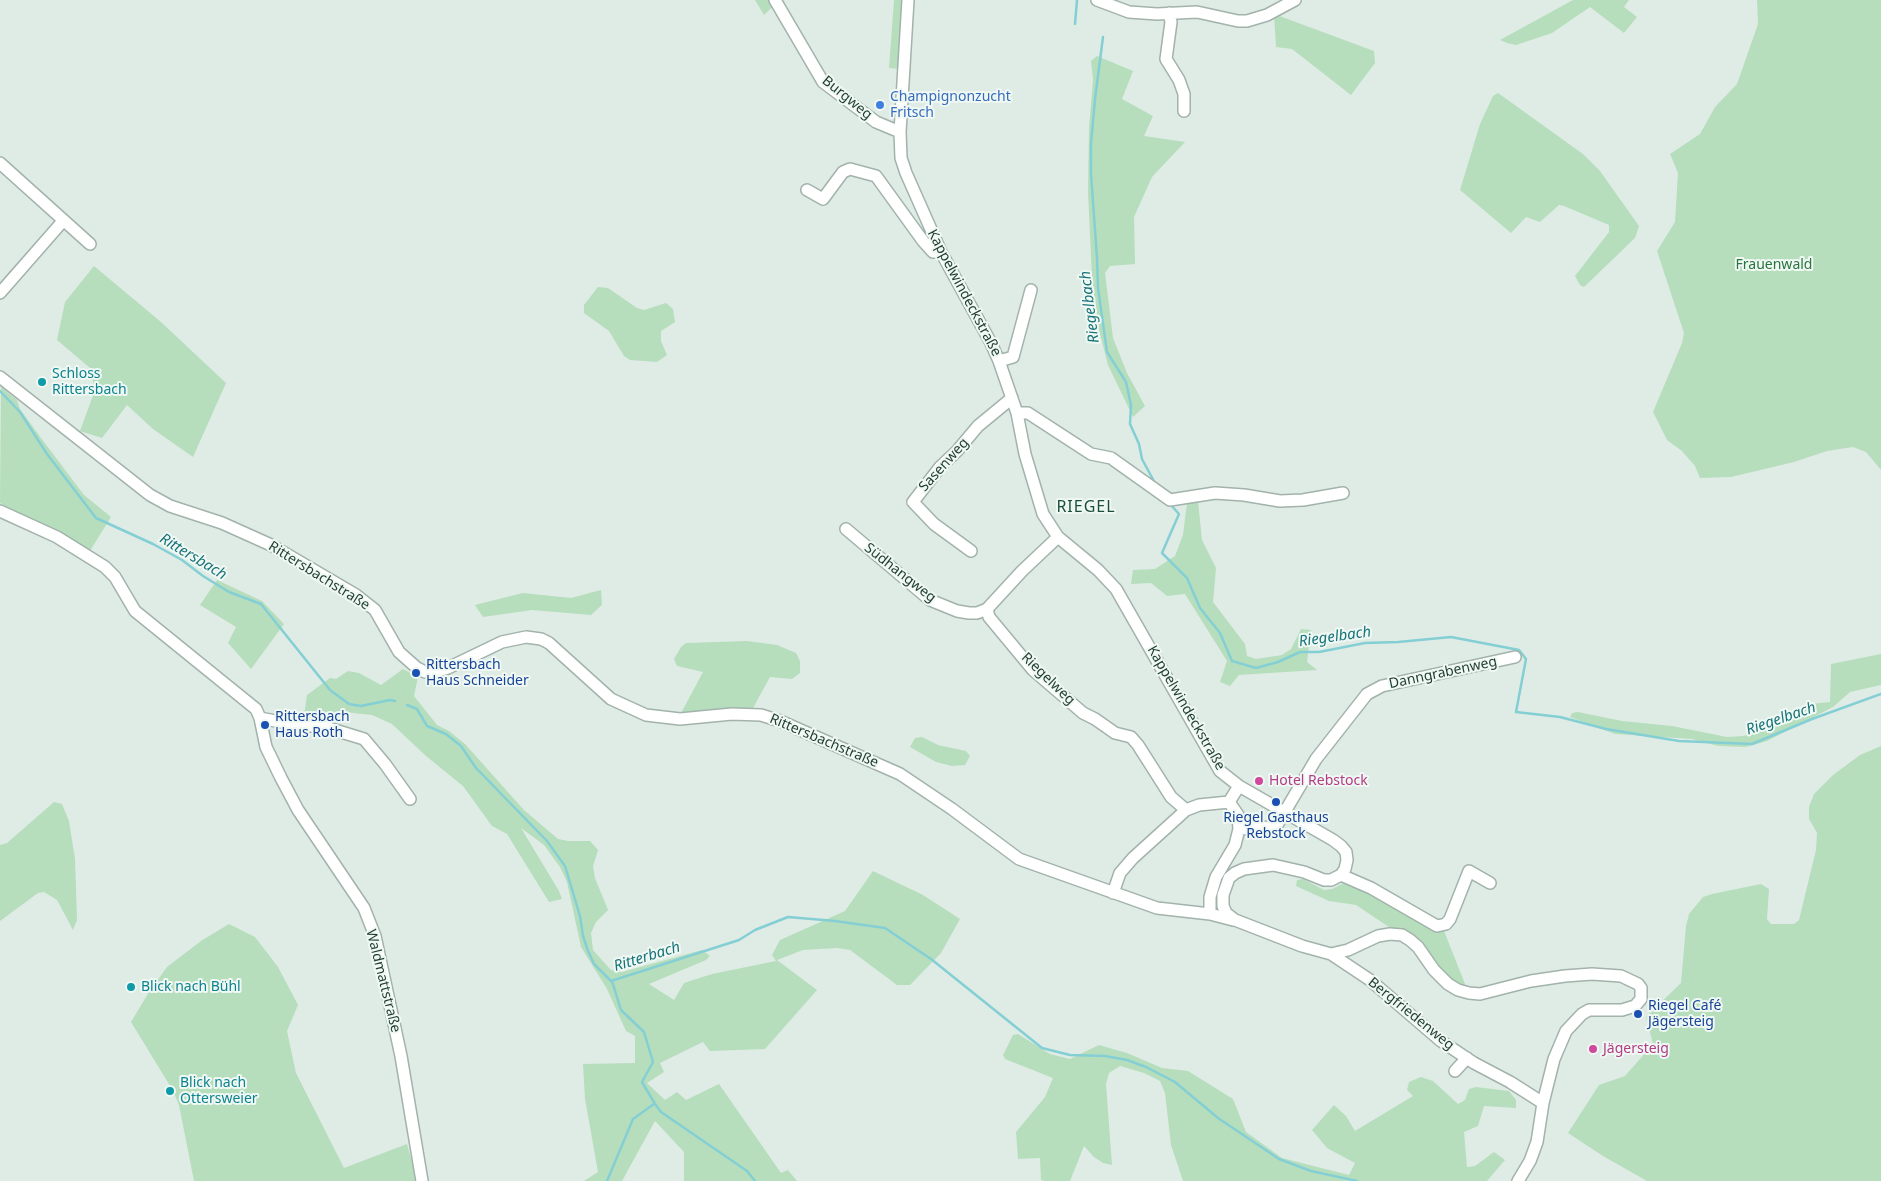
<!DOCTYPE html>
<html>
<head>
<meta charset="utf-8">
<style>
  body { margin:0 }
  canvas { display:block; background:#dfebe5 }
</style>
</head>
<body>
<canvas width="1881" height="1181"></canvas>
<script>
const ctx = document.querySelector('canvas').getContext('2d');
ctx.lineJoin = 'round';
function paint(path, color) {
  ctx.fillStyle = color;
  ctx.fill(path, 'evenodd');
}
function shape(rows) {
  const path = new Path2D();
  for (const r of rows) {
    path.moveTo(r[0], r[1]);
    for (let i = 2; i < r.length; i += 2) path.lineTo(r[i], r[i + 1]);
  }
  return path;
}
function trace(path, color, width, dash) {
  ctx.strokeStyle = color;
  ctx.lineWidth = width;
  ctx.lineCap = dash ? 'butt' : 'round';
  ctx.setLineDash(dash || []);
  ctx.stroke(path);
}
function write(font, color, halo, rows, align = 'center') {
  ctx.font = font + ' "Noto Sans",sans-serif';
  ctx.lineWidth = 4;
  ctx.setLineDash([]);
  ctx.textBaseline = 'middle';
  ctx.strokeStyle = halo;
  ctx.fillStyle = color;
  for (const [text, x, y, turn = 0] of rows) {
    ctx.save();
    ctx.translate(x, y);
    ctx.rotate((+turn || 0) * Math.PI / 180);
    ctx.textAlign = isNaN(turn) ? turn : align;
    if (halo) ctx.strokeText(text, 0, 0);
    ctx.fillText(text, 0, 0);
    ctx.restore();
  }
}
paint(shape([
  [755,0,780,0,764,15],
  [894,0,903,0,898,69,889,68],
  [1573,0,1629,0,1624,7,1637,17,1624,33,1590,7,1552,33,1516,45,1507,43,1500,40],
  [1757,0,1881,0,1881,470,1866,452,1853,447,1827,451,1794,462,1731,477,1700,478,1695,466,1682,451,1667,440,1653,412,1682,343,1684,333,1657,251,1675,222,1678,173,1670,154,1700,134,1715,107,1737,84,1758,24],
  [1274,14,1374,51,1375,63,1351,95,1292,49,1276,47],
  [1097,56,1133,71,1122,99,1153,116,1144,136,1185,142,1152,177,1134,217,1135,264,1110,266,1105,273,1113,338,1127,373,1145,406,1133,417,1108,365,1098,326,1092,278,1088,192,1089,128,1093,80,1091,61],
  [1498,93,1583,154,1600,171,1639,226,1635,238,1584,287,1580,285,1575,276,1609,232,1609,225,1564,206,1559,205,1540,222,1526,217,1511,233,1460,190,1480,124,1493,96],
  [94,266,161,322,226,383,193,457,153,429,127,405,102,438,80,431,95,390,90,368,57,340,65,302],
  [598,287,608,288,637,308,644,310,666,303,673,309,675,322,661,331,661,341,667,355,657,362,630,360,624,356,609,331,584,313,584,305],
  [1,387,17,400,20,409,41,438,84,495,111,517,88,554,48,529,0,503],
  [1198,501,1202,540,1216,568,1213,602,1245,644,1247,656,1256,659,1282,655,1291,649,1301,629,1311,630,1307,662,1317,670,1239,675,1230,686,1220,682,1227,661,1185,594,1167,596,1151,583,1131,584,1133,570,1155,569,1175,556,1183,535,1187,503],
  [217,580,262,601,284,624,251,669,228,643,236,627,200,605],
  [601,590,602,605,591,615,532,610,483,617,475,605,523,593,571,598],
  [747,641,777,645,796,653,800,661,800,673,792,679,770,677,752,710,680,715,703,672,677,666,674,659,681,647,686,643],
  [1881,654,1881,685,1850,692,1833,707,1767,741,1746,747,1718,746,1692,739,1615,734,1570,717,1572,713,1578,712,1622,721,1672,726,1727,737,1744,736,1811,704,1830,702,1831,664],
  [403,669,418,677,414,696,437,725,449,731,465,744,524,810,558,839,568,841,590,841,598,850,593,866,595,878,608,910,596,922,591,933,593,950,611,970,622,972,702,950,710,956,706,960,649,984,674,1000,684,983,712,974,776,961,772,955,780,940,845,911,873,871,923,895,960,919,941,953,910,985,897,985,850,950,837,948,803,950,777,960,817,990,765,1049,710,1051,703,1042,660,1063,664,1072,647,1083,665,1100,677,1092,686,1100,719,1084,781,1173,788,1170,797,1181,684,1181,684,1152,655,1121,622,1181,584,1181,598,1172,585,1099,583,1064,635,1063,635,1036,626,1031,607,989,581,947,567,882,560,867,544,845,521,828,559,891,562,899,549,902,507,834,492,826,463,786,426,756,392,724,372,715,344,712,328,723,303,722,307,695,330,678,336,679,348,671,359,673,381,685],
  [922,737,938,745,966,751,970,756,965,765,952,766,936,762,910,747,915,738],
  [1881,746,1881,1181,1647,1181,1603,1156,1568,1133,1599,1085,1625,1076,1653,1044,1646,1017,1681,983,1686,926,1689,914,1703,897,1712,894,1761,884,1769,889,1767,919,1771,924,1794,924,1799,920,1816,850,1817,833,1809,819,1809,807,1814,794,1833,775,1860,755],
  [54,802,62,804,69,821,75,859,77,920,73,930,57,900,44,892,38,893,0,921,0,845,7,843],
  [1303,879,1324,890,1332,889,1344,883,1370,891,1442,926,1467,989,1453,982,1395,931,1356,905,1329,901,1296,886,1297,880],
  [229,924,255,937,278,967,298,1005,287,1031,296,1073,344,1168,407,1144,417,1181,194,1181,179,1105,172,1089,131,1022,149,992,167,967,201,941],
  [1018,1034,1050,1054,1070,1059,1099,1045,1127,1053,1162,1068,1188,1071,1233,1099,1246,1132,1282,1158,1349,1175,1355,1163,1327,1148,1312,1130,1334,1105,1346,1116,1355,1131,1413,1096,1407,1090,1409,1082,1421,1077,1433,1081,1458,1104,1465,1100,1469,1089,1476,1087,1509,1091,1516,1100,1516,1108,1484,1106,1478,1126,1464,1132,1467,1167,1475,1166,1494,1152,1505,1160,1487,1181,1183,1181,1171,1145,1165,1093,1160,1081,1144,1073,1120,1066,1109,1073,1106,1084,1112,1165,1103,1163,1094,1157,1084,1146,1070,1181,1045,1181,1041,1180,1040,1158,1018,1159,1016,1132,1045,1097,1053,1078,1005,1059,1003,1055,1013,1035]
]), '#b6debd');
trace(shape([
  [1075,24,1077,0],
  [1103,37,1095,99,1091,144,1091,174,1097,258,1098,288,1107,352,1126,382,1131,405,1130,424,1139,444,1142,459,1156,485],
  [0,391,20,412,47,454,96,518,153,544,182,560,203,576,229,592,261,604,330,690,349,704,361,706,390,700,395,701],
  [1170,504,1179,514,1162,553,1187,578,1200,608,1220,633,1232,661,1256,668,1278,662,1300,652,1319,652,1365,643,1398,642,1451,637,1519,650,1526,659,1516,712,1560,717,1606,729,1679,741,1752,744,1812,719,1881,694],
  [407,705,417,709,427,726,446,734,461,746,476,768,547,841,565,866,580,916,583,936,588,951,594,964,611,981,739,940,755,930,788,917,835,921,885,928,931,959,1042,1048,1070,1055,1105,1056,1127,1060,1146,1067,1175,1082,1218,1118,1279,1159,1311,1171,1357,1181],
  [612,981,621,1010,644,1032,653,1062,642,1082,655,1104,661,1112,747,1171,755,1181],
  [607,1181,633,1119,654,1104]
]), '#84cfd4', 2.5);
const minor = shape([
  [775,0,823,82,876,122,900,132],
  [908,0,900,132,901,158,906,173,941,252,991,343,999,361,1017,413,1025,454,1043,514,1058,537,1098,570,1116,589,1220,771,1239,786,1333,840,1341,846,1346,852,1347,860,1345,869,1341,875,1331,880,1324,880,1304,872,1273,865,1244,869,1235,873,1229,878,1223,895,1223,906,1226,913,1235,920,1302,946,1331,954,1348,950,1378,936,1390,934,1402,935,1410,940,1418,947,1434,970,1448,984,1458,990,1469,993,1480,994,1531,981,1565,976,1592,974,1621,976,1638,984,1641,988,1641,999,1635,1006,1622,1010,1589,1010,1582,1014,1566,1031,1554,1059,1543,1103,1537,1142,1530,1161,1518,1181],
  [1097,0,1129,12,1157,14,1197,12,1238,21,1247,21,1267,15,1295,0],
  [1169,13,1171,22,1166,59,1179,80,1184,94,1184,111],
  [0,163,90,244],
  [807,190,823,199,843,172,850,169,876,176,923,241,933,252,941,252],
  [0,293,63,221],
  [999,361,1013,357,1031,290],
  [0,377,150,495,170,506,222,523,271,545,356,595,375,610,399,652,417,668,425,672,435,672,448,668,502,642,526,637,541,639,549,643,611,699,646,715,680,719,732,714,761,715,780,721,900,774,952,809,1019,859,1157,908,1210,914,1233,920],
  [1017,413,1028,413,1091,454,1111,458,1170,500,1215,493,1244,495,1280,501,1303,500,1343,493],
  [0,511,57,537,105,567,115,577,135,611,256,709,260,718,266,747,281,778,298,810,364,908,375,936,401,1056,422,1181],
  [846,529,930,600,957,611,969,613,977,613,987,609],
  [1058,537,1022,571,987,609,989,617,1033,670,1083,713,1095,719,1115,733,1131,737,1138,745,1171,797,1186,810],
  [971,551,934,524,913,502,940,467,957,451,978,426,1012,398],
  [260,718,296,725,325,727,364,739,385,764,410,799],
  [1239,829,1271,827,1277,825,1316,759,1367,694,1382,686,1515,657],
  [1341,875,1371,888,1437,926,1446,924,1450,919,1469,871,1490,883],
  [1113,893,1120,873,1133,858,1186,810,1199,805,1229,802,1239,786],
  [1210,914,1210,897,1216,877,1235,845,1239,829,1238,815,1229,802],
  [1331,954,1370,980,1441,1041,1474,1063,1510,1082,1543,1103],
  [1455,1071,1467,1058]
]);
trace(minor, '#a2b3ab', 14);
trace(minor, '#fff', 11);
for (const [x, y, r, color] of [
  [880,105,5,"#3f7fe0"],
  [42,382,5,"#0f9aa8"],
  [416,673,5,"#1a4fb4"],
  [265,725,5,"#1a4fb4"],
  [1259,781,5,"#d1479c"],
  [1276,802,5,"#1a4fb4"],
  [131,987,5,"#0f9aa8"],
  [1638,1014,5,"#1a4fb4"],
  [1593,1049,5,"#d1479c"],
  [170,1091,5,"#0f9aa8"]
]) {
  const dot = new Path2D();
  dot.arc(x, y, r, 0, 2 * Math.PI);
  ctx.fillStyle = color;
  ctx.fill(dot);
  trace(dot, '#f0f8f3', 2);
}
write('14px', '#366cbe', '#f0f8f3', [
  ["Champignonzucht",890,97],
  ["Fritsch",890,113]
], 'left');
write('14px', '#1f3c31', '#f0f8f3', [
  ["Burgweg",847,98,39],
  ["Kappelwindeckstraße",964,293,62],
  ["Sasenweg",944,465,-48],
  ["Südhangweg",900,573,38],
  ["Rittersbachstraße",319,576,32],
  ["Danngrabenweg",1443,673,-12],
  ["Riegelweg",1048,679,44],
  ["Kappelwindeckstraße",1186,708,60],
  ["Rittersbachstraße",824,741,23],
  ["Waldmattstraße",383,981,76],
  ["Bergfriedenweg",1411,1014,39]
]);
write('14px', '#28753e', '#f0f8f3', [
  ["Frauenwald",1774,265]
]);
write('14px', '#0d838f', '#f0f8f3', [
  ["Schloss",52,374],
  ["Rittersbach",52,390],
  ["Blick nach Bühl",141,987],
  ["Blick nach",180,1083],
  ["Ottersweier",180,1099]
], 'left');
write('14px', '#164399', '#f0f8f3', [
  ["Rittersbach",426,665],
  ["Haus Schneider",426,681],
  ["Rittersbach",275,717],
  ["Haus Roth",275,733],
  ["Riegel Gasthaus",1276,818,"center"],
  ["Rebstock",1276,834,"center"],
  ["Riegel Café",1648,1006],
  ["Jägersteig",1648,1022]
], 'left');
write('14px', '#b23c85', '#f0f8f3', [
  ["Hotel Rebstock",1269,781],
  ["Jägersteig",1603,1049]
], 'left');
write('italic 15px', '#17737a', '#f0f8f3', [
  ["Riegelbach",1090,307,-97],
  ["Rittersbach",193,557,31],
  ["Riegelbach",1335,637,-8],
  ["Riegelbach",1781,719,-19],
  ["Ritterbach",647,957,-17]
]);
ctx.letterSpacing = '1px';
write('16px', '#1a4f3d', '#f0f8f3', [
  ["RIEGEL",1086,507]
]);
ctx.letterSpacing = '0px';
</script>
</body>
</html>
